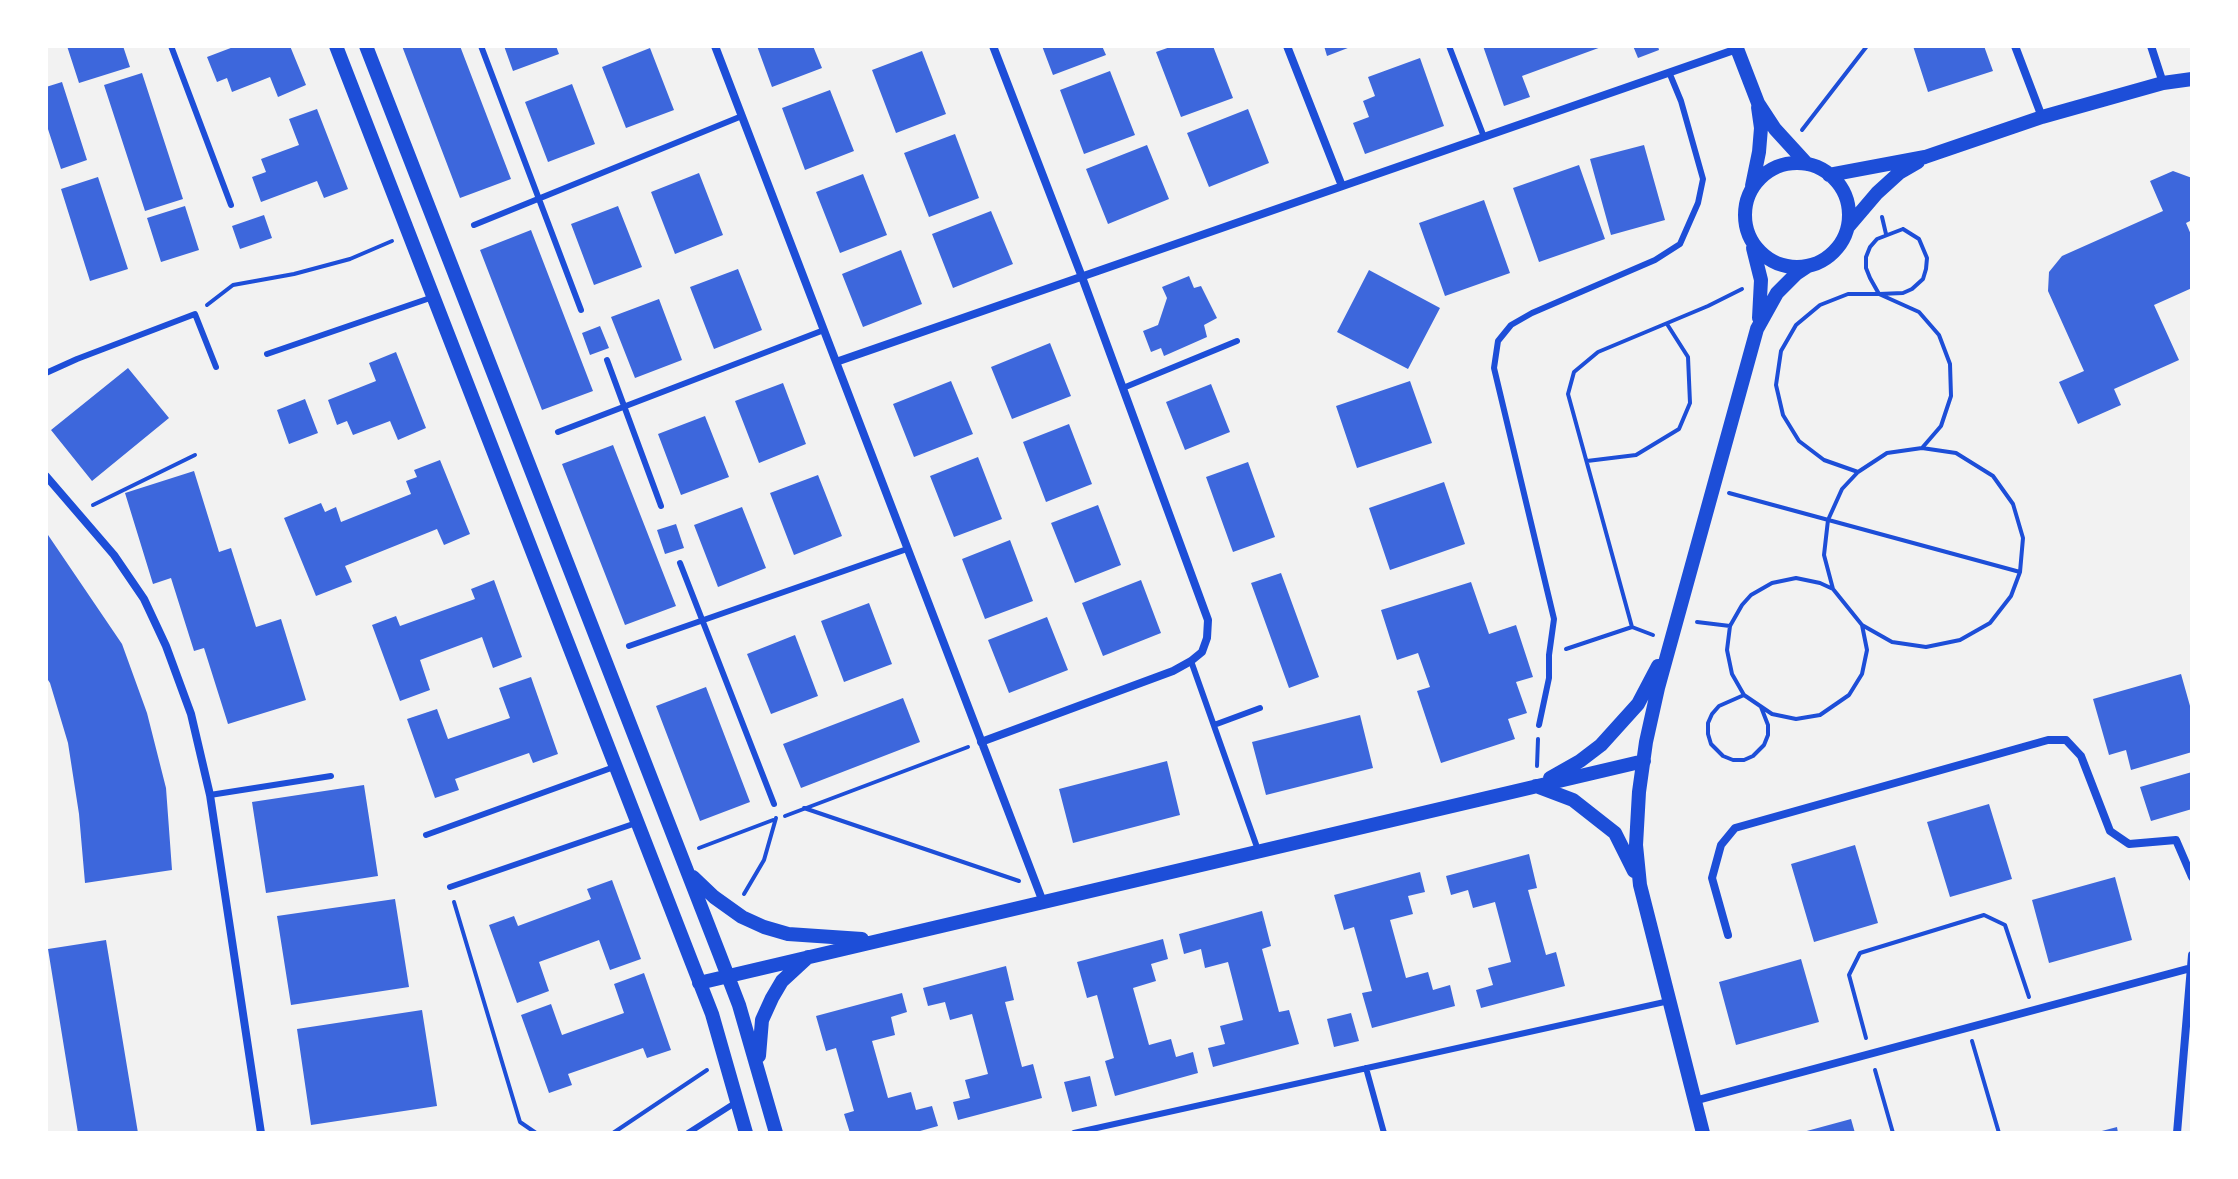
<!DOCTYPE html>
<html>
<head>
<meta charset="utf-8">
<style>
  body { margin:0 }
  #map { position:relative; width:2238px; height:1179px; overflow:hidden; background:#f2f2f2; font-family:"Libre Baskerville",serif }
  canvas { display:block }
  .frame { position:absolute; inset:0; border:48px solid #fff; pointer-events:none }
</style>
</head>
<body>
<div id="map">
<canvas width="2238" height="1179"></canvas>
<div class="frame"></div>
</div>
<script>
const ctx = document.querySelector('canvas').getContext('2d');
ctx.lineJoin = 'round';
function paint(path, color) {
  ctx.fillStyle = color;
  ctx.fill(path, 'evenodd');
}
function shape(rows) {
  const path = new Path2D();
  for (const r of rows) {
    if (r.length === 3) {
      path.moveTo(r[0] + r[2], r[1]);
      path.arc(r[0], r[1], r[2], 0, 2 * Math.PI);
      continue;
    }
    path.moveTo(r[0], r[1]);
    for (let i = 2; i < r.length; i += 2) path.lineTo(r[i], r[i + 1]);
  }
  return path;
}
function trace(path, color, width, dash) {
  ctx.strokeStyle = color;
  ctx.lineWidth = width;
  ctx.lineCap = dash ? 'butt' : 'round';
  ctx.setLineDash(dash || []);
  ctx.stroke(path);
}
paint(shape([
  [67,46,123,46,130,67,79,83],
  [236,46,290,46,306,85,278,97,270,77,232,92,227,78,217,82,207,57],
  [402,46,460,46,511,179,460,198],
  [504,46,556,46,559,54,513,71],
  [757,46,813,46,822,68,772,87],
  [1042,46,1102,46,1106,55,1053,75],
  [1173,46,1213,46,1233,98,1181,117,1156,52],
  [1324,46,1353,46,1327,56],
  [1483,46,1604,46,1522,76,1530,97,1504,106],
  [1633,46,1658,46,1659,50,1638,58],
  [1913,46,1984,46,1993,71,1928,92],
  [650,48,674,110,626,128,602,67],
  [922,51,946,114,896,133,872,70],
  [1420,58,1444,126,1365,154,1353,123,1369,117,1363,101,1375,96,1368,77],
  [1110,71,1135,135,1084,154,1060,90],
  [142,73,183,199,145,211,104,85],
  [62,82,87,160,61,169,46,123,46,87],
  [572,84,595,144,548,162,525,102],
  [830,90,854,151,805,170,782,108],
  [317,109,348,189,324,198,317,181,261,202,252,177,266,172,261,159,299,145,289,119],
  [1248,109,1269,163,1209,187,1187,133],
  [955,134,979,198,929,217,904,153],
  [1147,145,1169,199,1108,224,1086,169],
  [1644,145,1665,220,1611,235,1590,159],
  [1579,165,1605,239,1539,262,1513,188],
  [2173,171,2192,178,2192,220,2186,223,2192,237,2192,288,2154,305,2179,360,2114,389,2121,405,2078,424,2059,382,2084,371,2048,291,2049,272,2062,256,2163,211,2150,181],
  [699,173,723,235,675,254,651,192],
  [863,174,887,235,840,253,816,192],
  [98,177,128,269,90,281,61,189],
  [1484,200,1510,273,1445,296,1419,223],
  [185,206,199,250,161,262,147,218],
  [618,206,642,267,594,285,571,224],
  [991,211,1013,264,953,288,932,234],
  [264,215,272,238,240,249,232,226],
  [531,230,593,391,542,410,480,250],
  [901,250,922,304,863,327,842,274],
  [738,269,762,330,714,349,690,287],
  [1369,270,1440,308,1408,369,1337,332],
  [1189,276,1194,288,1201,286,1217,318,1204,325,1207,337,1164,356,1161,348,1151,352,1143,331,1158,325,1167,298,1162,287],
  [659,299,682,360,635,378,611,317],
  [600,326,609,348,590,355,582,333],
  [1050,343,1071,396,1012,419,991,367],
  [396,352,426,428,398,440,390,421,353,435,347,421,337,425,328,400,376,381,369,363],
  [128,368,169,418,92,481,51,430],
  [951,381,973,434,914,457,893,404],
  [1410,381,1432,443,1357,468,1336,406],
  [783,383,806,444,759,463,735,401],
  [1211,384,1230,432,1185,450,1166,402],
  [305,399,318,433,289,444,277,410],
  [705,416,729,477,681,495,658,434],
  [1069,424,1092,484,1046,502,1023,442],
  [613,445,676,606,625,625,562,464],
  [978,457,1002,519,954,537,930,476],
  [440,460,470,534,444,545,437,529,345,566,352,582,316,596,284,518,321,503,325,512,336,507,341,522,411,494,406,481,417,477,414,470],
  [1248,462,1275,537,1233,552,1206,477],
  [194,471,219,552,231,548,256,627,281,619,306,700,228,724,204,648,194,651,171,578,153,584,125,493],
  [818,475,842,536,794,555,770,493],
  [1444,482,1465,544,1390,570,1369,508],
  [1098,505,1121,565,1075,583,1051,523],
  [742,507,766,568,718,587,694,525],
  [676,524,684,548,665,554,657,530],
  [46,532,122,644,147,713,166,788,172,870,85,883,79,814,68,743,50,683,46,677],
  [1010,540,1033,601,985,619,962,559],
  [1281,573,1319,677,1289,688,1251,583],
  [494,580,522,657,493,668,482,637,420,660,430,690,400,701,372,625,396,616,400,626,475,599,471,589],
  [1141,580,1161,633,1103,656,1082,603],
  [1471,582,1489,634,1516,625,1533,677,1516,682,1527,713,1508,719,1515,739,1441,763,1417,691,1430,687,1418,653,1397,660,1381,610],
  [869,603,892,664,844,682,821,621],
  [1047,617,1068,670,1009,693,988,640],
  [795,635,818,696,771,714,747,654],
  [2181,674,2192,713,2192,752,2131,770,2126,750,2109,755,2093,699],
  [531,677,558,754,533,763,529,753,455,779,459,790,435,798,407,719,437,709,448,739,510,718,499,688],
  [706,687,750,802,700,821,656,706],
  [903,698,920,742,801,788,783,744],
  [1360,715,1373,768,1266,795,1252,742],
  [1167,761,1180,815,1073,843,1059,789],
  [2192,772,2192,809,2151,821,2140,787],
  [364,785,378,876,266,893,252,802],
  [1989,804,2012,879,1950,897,1927,822],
  [1855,845,1878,923,1814,942,1791,864],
  [1529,854,1537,888,1528,890,1546,955,1556,952,1565,986,1481,1008,1476,990,1493,985,1488,968,1511,962,1495,902,1473,908,1468,890,1451,895,1446,876],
  [1420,872,1425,892,1408,896,1413,914,1390,920,1406,978,1428,972,1433,990,1450,985,1455,1006,1372,1028,1362,993,1372,991,1354,927,1344,930,1334,895],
  [2115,877,2132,940,2049,963,2032,900],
  [612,880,641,959,610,970,599,940,539,962,549,991,517,1003,489,925,514,916,518,926,591,899,587,889],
  [395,899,409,987,291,1005,277,916],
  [1262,911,1271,946,1262,949,1279,1012,1289,1010,1299,1044,1213,1067,1208,1048,1225,1044,1220,1026,1243,1020,1228,962,1205,968,1201,949,1184,954,1179,934],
  [1163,939,1168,959,1151,964,1156,981,1133,988,1149,1045,1171,1039,1176,1057,1193,1052,1198,1073,1115,1096,1105,1061,1114,1058,1097,995,1087,998,1077,962],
  [106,940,138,1133,78,1133,48,949],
  [1801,959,1819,1022,1736,1045,1719,982],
  [1006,966,1014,1000,1005,1002,1022,1067,1033,1064,1042,1098,958,1120,953,1102,970,1098,965,1080,988,1074,972,1014,950,1020,945,1002,928,1006,923,988],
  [644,973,671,1050,647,1058,643,1048,568,1074,572,1085,549,1093,521,1015,551,1004,562,1035,624,1013,614,984],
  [902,993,907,1012,891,1017,895,1035,872,1041,888,1098,911,1092,916,1110,932,1106,938,1126,913,1133,850,1133,844,1114,854,1111,836,1048,826,1051,816,1016],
  [422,1010,437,1106,311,1125,297,1029],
  [1351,1013,1359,1041,1334,1047,1327,1019],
  [1090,1076,1097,1106,1072,1112,1064,1082],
  [1851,1119,1855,1133,1803,1133,1803,1132],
  [2117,1127,2118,1133,2098,1133,2098,1132]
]), '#3d67dc');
trace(shape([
  [1802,130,1867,46],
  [1882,217,1886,234],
  [1903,229,1919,239,1927,258,1926,269,1923,279,1912,289,1903,293,1879,294,1870,278,1866,268,1866,257,1870,247,1877,239,1903,229],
  [207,305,233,285,294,274,350,259,392,241],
  [1587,461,1636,455,1679,429,1690,403,1688,357,1667,324],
  [1858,472,1824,460,1799,441,1783,415,1776,385,1781,351,1796,325,1820,305,1848,294,1879,294,1919,312,1939,335,1950,364,1951,396,1941,426,1922,448],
  [1729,493,2020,572],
  [93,505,195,455],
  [1833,589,1820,583,1796,578,1772,583,1751,595,1742,605,1730,626,1727,650,1732,674,1744,695,1772,714,1796,719,1820,715,1849,695,1862,674,1867,650,1862,625,1833,589,1824,555,1828,520,1842,489,1858,472,1887,453,1922,448,1956,453,1993,476,2013,504,2023,538,2020,572,2011,596,1990,623,1960,640,1926,647,1892,642,1862,625],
  [1697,622,1730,626],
  [1632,627,1653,635],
  [1566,649,1632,627,1568,394,1574,372,1598,352,1708,306,1742,289],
  [1744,695,1719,706,1712,714,1708,723,1708,734,1711,744,1723,756,1733,760,1744,760,1753,756,1764,745,1768,735,1768,725,1761,707],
  [1537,766,1538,739],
  [804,808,1019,881],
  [785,816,968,747],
  [699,848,773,820],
  [744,894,764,860,776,818],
  [454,902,520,1122,536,1133],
  [1866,1038,1849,975,1860,953,1984,915,2005,925,2029,997],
  [1972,1041,1999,1133],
  [1875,1070,1893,1133],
  [613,1133,707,1070]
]), '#1d4ed8', 4);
trace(shape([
  [171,46,231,205],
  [481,46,581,310],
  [1449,46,1484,137],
  [474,225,742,116],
  [267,354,433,297],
  [607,360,661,506],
  [46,373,77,359,195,314,216,367],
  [1123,388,1237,341],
  [558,432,824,330],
  [680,563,774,804],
  [629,646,907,549],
  [1191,661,1258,850],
  [1214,725,1260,708],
  [1539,725,1549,678,1549,655,1554,619,1494,368,1498,341,1511,325,1532,313,1655,260,1680,244,1698,203,1703,179,1681,101,1669,72],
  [210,795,331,776],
  [426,835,614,767],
  [450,887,636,823],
  [1366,1068,1384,1133],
  [688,1133,738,1101],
  [1074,1133,1669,1001]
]), '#1d4ed8', 6);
trace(shape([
  [715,46,1043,902],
  [1287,46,1342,186],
  [2015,46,2042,117],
  [2151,46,2163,83],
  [836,362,1737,49],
  [46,476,114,555,144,599,166,646,191,714,210,795,261,1133],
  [981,742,1173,671,1191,661,1202,652,1207,638,1208,620,1082,277,993,46],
  [1728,935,1712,878,1721,845,1735,828,2048,740,2066,740,2081,756,2110,831,2129,844,2176,840,2192,877],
  [1694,1101,2191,968],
  [2177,1133,2192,955]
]), '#1d4ed8', 8);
trace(shape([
  [336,46,692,963,712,1014,746,1133],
  [366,46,719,953,739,1005,776,1133],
  [1736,46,1758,103,1775,129,1807,164],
  [1797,215,52],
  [1829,175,1925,157,2042,117,2163,83,2192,79],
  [1752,186,1759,152,1761,128,1758,107],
  [1848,227,1877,193,1899,173,1918,162],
  [1753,248,1761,280,1759,318],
  [1550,778,1580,761,1601,745,1638,704,1658,666],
  [1536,786,1573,800,1615,833,1634,871],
  [693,877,714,897,742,917,764,927,788,934,862,939],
  [699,983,1644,761],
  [759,1056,762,1020,772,998,782,981,808,957],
  [1703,1133,1640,885,1636,845,1639,792,1646,742,1658,688,1757,329,1777,293,1796,274,1808,266]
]), '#1d4ed8', 14);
</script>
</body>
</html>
